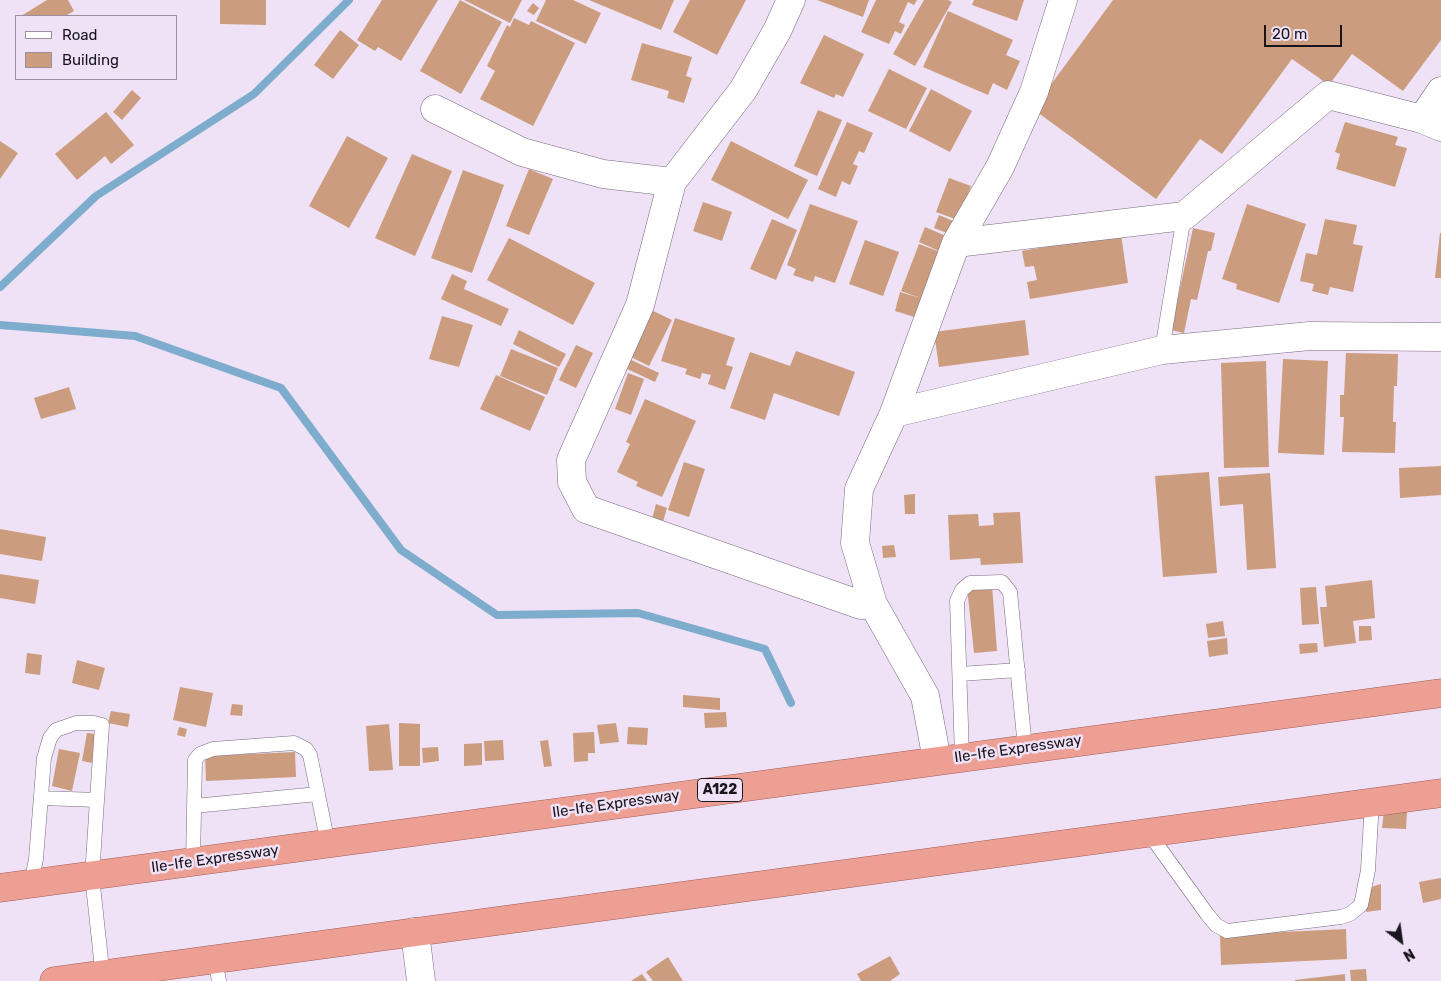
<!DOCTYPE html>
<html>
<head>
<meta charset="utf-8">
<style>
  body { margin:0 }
  #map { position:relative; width:1441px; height:981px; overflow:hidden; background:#efe1f6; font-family:Rubik,sans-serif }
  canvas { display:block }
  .legend { position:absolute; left:15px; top:15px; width:162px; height:65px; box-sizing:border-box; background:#efe1f6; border:1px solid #9a8f9f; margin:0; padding:6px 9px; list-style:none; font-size:15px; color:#1a151c }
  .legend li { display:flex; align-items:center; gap:10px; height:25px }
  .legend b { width:25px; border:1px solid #9a8f9f }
  .north { position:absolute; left:1376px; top:916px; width:50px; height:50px; -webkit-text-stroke:4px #efe1f6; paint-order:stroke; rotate:150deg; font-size:14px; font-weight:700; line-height:20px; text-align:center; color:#1a151c }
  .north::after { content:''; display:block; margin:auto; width:18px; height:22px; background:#1a151c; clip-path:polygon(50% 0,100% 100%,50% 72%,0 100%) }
  .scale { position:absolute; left:1264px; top:25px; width:78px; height:22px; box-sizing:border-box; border:2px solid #1a151c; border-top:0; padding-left:6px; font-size:15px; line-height:18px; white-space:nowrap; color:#1a151c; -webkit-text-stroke:4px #efe1f6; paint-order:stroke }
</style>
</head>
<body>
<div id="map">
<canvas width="1441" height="981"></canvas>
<ul class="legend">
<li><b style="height:6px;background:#fff"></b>Road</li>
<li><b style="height:14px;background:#cb9d7e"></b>Building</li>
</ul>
<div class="north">N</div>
<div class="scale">20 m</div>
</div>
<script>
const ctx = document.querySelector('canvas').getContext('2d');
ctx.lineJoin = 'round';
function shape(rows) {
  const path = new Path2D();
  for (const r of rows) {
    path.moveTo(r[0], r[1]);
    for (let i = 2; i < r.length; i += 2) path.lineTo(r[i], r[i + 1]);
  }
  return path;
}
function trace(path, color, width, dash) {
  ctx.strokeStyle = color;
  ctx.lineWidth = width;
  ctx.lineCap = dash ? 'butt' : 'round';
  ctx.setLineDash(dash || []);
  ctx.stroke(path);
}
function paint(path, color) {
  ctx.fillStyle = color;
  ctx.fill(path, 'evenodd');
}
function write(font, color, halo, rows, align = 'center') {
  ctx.font = font + ' Rubik,sans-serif';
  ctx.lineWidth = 5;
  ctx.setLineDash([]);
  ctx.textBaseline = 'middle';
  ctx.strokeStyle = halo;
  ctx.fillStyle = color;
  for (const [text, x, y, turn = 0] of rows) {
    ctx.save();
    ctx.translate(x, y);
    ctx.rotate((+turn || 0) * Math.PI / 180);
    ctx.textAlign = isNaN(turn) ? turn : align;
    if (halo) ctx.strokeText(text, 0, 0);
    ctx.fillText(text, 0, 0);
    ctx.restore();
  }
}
trace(shape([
  [0,287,96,196,254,94,349,0],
  [0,325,135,336,281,388,401,550,497,615,638,613,765,649,791,703]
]), '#7daccd', 8);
paint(shape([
  [47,0,68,0,74,11,65,16,21,16],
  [220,0,266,0,266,25,220,24],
  [382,0,438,0,401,61,378,47,375,51,357,40],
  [460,0,502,22,461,94,420,71],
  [464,0,522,0,510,23],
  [546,0,573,0,601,13,586,44,536,21],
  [589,0,674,0,661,30],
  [690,0,746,0,717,55,673,32],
  [817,0,869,0,863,17],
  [876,0,917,0,914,5,908,2,899,22,905,25,901,34,895,31,889,44,861,32],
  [924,0,948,0,952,2,915,66,893,54],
  [974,0,1024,0,1017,21,972,5],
  [1113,0,1441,0,1441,40,1403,91,1352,54,1329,85,1292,59,1222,154,1200,139,1156,199,1033,109],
  [533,3,539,8,534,15,527,11],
  [948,11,1013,40,1006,55,1020,61,1007,90,993,83,988,95,923,67],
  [514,18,529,25,531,21,575,43,533,126,480,99,495,71,487,66,507,25,510,27],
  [340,30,359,45,333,79,314,65],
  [824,35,864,54,843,97,836,94,834,98,800,83],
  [642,43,692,57,686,76,692,78,684,103,667,98,669,91,631,80],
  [889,69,927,88,906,129,868,111],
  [931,89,972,111,950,152,909,131],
  [132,90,141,98,122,120,113,112],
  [818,110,842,120,817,176,794,166],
  [106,112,134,145,111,164,105,156,77,180,55,154],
  [847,122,873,133,864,153,859,151,853,164,858,166,850,185,842,181,836,197,818,189],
  [1345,122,1398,137,1395,145,1407,148,1395,187,1336,169,1340,154,1335,152],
  [347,136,388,158,349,228,309,206],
  [0,141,18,153,0,179],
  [731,141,808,180,788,219,711,180],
  [412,154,452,171,415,256,375,238],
  [529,169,553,179,529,235,506,226],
  [463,170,504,185,472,273,431,258],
  [949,178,971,186,958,220,936,212],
  [703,202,732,212,722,241,693,231],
  [810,204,858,221,835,283,815,276,813,282,793,275,796,269,787,265],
  [1247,204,1306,224,1279,303,1236,289,1237,284,1222,279],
  [939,215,953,221,947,233,934,228],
  [772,219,797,230,776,280,750,269],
  [1325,219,1357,225,1353,244,1363,246,1353,292,1330,287,1328,295,1312,291,1314,284,1300,281,1306,253,1317,255],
  [925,227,946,236,939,251,919,242],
  [1193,228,1215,233,1211,251,1208,251,1197,300,1191,299,1184,333,1171,330],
  [1440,233,1441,233,1441,278,1435,278],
  [1121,234,1128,283,1030,299,1027,282,1037,280,1034,266,1025,267,1022,251],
  [509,238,595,283,573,325,487,280],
  [865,240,899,252,883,296,849,284],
  [919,244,943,253,926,300,901,291],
  [452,274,467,281,464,289,509,309,501,326,441,299],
  [900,292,927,300,921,319,895,311],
  [647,308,672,320,649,366,625,354],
  [442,316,473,325,459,367,429,359],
  [675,318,735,338,726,365,733,367,725,390,708,384,711,375,702,373,700,379,685,374,687,369,661,361],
  [1025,320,1029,355,939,367,934,332],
  [519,330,566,354,559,367,513,344],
  [576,345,593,353,576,388,559,380],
  [511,349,558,368,547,395,500,376],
  [796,351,855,372,839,416,774,393,765,420,730,408,750,352,790,366],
  [1346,353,1398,354,1397,386,1394,386,1393,422,1396,422,1395,453,1342,452,1344,417,1340,417,1340,395,1344,395],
  [625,357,659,373,655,382,621,366],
  [1283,359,1328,361,1324,455,1278,453],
  [1266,361,1269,467,1224,468,1221,363],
  [628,373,644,379,631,415,615,409],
  [496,375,545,397,530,431,480,409],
  [69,387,76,409,41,419,34,398],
  [645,399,696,421,662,497,636,486,638,482,617,472,630,444,626,442],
  [684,462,705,469,689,517,668,510],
  [1441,466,1441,495,1400,498,1399,468],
  [1209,472,1217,573,1163,577,1155,476],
  [1270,473,1276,568,1247,570,1243,504,1220,506,1218,477],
  [915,494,915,514,905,514,904,495],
  [656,504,667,508,662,525,651,523],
  [1020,512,1023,563,981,565,980,558,950,560,948,515,978,514,979,526,994,525,993,513],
  [0,529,46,537,42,561,0,554],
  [894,545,896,557,883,558,882,546],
  [0,574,39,580,35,604,0,598],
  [1372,580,1375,618,1353,621,1356,643,1324,647,1320,607,1327,607,1325,586],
  [992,585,997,651,974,653,967,587],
  [1316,587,1319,624,1302,625,1300,588],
  [1223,621,1225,636,1208,638,1206,624],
  [1359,626,1371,626,1372,640,1359,641],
  [1227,638,1228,654,1209,657,1207,641],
  [1317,643,1318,652,1300,654,1299,644],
  [27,653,42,655,40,675,25,673],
  [77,660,105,668,99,690,72,683],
  [180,687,213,693,206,727,173,720],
  [683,695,720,698,720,710,683,707],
  [232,704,243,705,242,716,230,715],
  [111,711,130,714,128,727,108,723],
  [726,712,727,727,705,728,704,713],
  [399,723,420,724,420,766,399,766],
  [616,723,619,742,600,744,597,725],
  [389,724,393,770,369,771,366,726],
  [179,727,187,729,185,737,177,735],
  [628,727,648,728,647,745,627,744],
  [594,732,595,753,588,753,588,761,574,762,573,733],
  [87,733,97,734,92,763,82,761],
  [503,740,504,760,485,761,484,741],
  [548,740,552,766,544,767,540,741],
  [482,743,482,765,464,766,464,744],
  [438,747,439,761,423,763,422,748],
  [59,749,80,753,72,791,52,786],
  [295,752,296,777,206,781,205,756],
  [1384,810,1407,811,1406,829,1382,828],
  [1441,878,1441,899,1423,903,1419,882],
  [1381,884,1381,910,1366,912,1368,888],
  [1346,929,1347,959,1221,965,1220,935],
  [890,956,900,974,890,981,861,981,857,974],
  [668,957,683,981,653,981,646,972],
  [1366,969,1367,981,1351,981,1350,970],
  [642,974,647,981,631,981],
  [1345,974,1345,981,1295,981,1295,980]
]), '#cb9d7e');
const service = shape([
  [1162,350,1184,216],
  [960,674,1018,670],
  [962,756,957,601,962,590,970,583,1002,582,1010,592,1025,748],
  [41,798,97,800],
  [194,806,318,794],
  [1148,832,1207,914,1216,925,1227,931,1341,917,1350,914,1361,905,1368,870,1372,802],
  [193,862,195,760,200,754,213,749,294,743,306,749,310,755,328,844],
  [31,884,36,859,44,758,50,738,56,730,76,723,94,723,102,725,92,876,103,978],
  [215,959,219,981]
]);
const minor = shape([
  [791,0,777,31,743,90,672,182,640,305,571,460,572,482,586,509,861,605,873,604],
  [435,109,522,152,603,174,672,182],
  [1422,119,1441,91],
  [956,243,1184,216,1328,95,1422,119,1441,127],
  [894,413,1162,350,1310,336,1441,337],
  [937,760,925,696,873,604,855,543,859,489,894,413,956,243,1000,167,1034,92,1063,0],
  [415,932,421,981]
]);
const trunk = shape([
  [0,888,1441,693],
  [54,981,1441,793]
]);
trace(service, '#776b7e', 15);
trace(minor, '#776b7e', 29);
trace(trunk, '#a15f58', 29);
trace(service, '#fff', 14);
trace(minor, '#fff', 28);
trace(trunk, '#ee9f93', 28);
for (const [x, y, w] of [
  [720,790,45]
]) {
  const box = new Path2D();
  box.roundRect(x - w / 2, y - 11.5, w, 23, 4);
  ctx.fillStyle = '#efe1f6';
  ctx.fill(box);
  trace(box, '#1a151c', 1);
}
write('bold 14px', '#1a151c', null, [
  ["A122",720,790]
]);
write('15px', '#1a151c', '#efe1f6', [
  ["Ile-Ife Expressway",1018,749,-8],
  ["Ile-Ife Expressway",616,804,-8],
  ["Ile-Ife Expressway",215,859,-8]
]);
</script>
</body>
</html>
